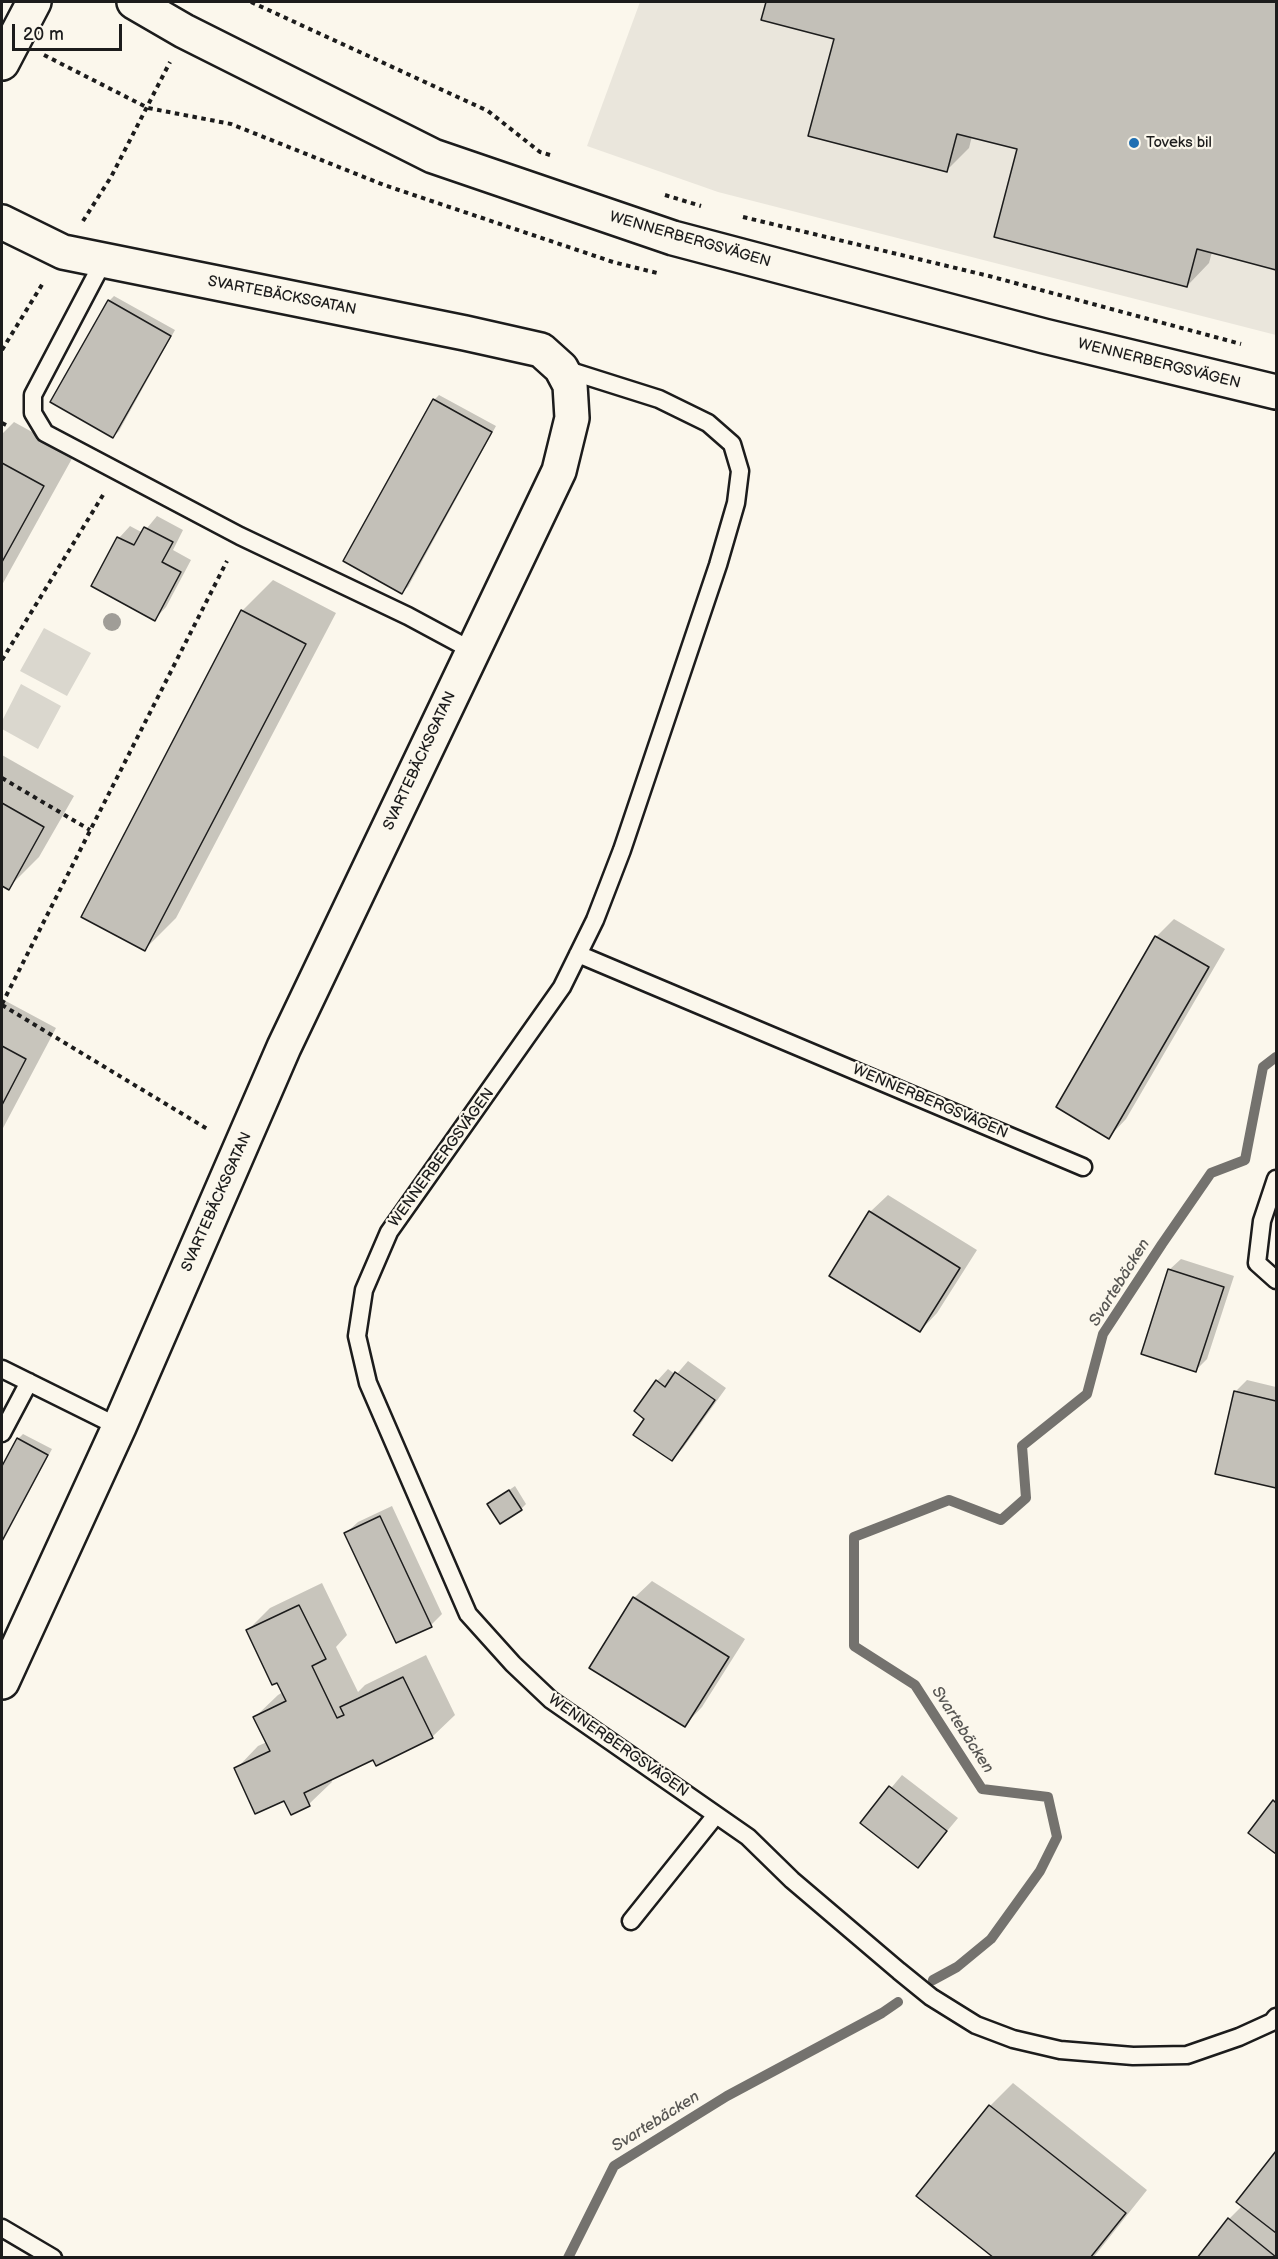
<!DOCTYPE html>
<html>
<head>
<meta charset="utf-8">
<style>
  body { margin:0 }
  #map { position:relative; width:1278px; height:2259px; overflow:hidden; background:#fbf7ec; font-family:"Balsamiq Sans",sans-serif }
  canvas { display:block }
  .frame { position:absolute; inset:0; border:3px solid #1c1c1c; pointer-events:none }
  .scale { position:absolute; left:12px; top:24px; width:110px; height:27px; box-sizing:border-box; border:3px solid #1c1c1c; border-top:0; padding-left:8px; font-size:18px; line-height:21px; white-space:nowrap; color:#1c1c1c; -webkit-text-stroke:4px #fbf7ec; paint-order:stroke }
</style>
</head>
<body>
<div id="map">
<canvas width="1278" height="2259"></canvas>
<div class="frame"></div>
<div class="scale">20 m</div>
</div>
<script>
const ctx = document.querySelector('canvas').getContext('2d');
ctx.lineJoin = 'round';
function paint(path, color) {
  ctx.fillStyle = color;
  ctx.fill(path, 'evenodd');
}
function shape(rows) {
  const path = new Path2D();
  for (const r of rows) {
    path.moveTo(r[0], r[1]);
    for (let i = 2; i < r.length; i += 2) path.lineTo(r[i], r[i + 1]);
  }
  return path;
}
function trace(path, color, width, dash) {
  ctx.strokeStyle = color;
  ctx.lineWidth = width;
  ctx.lineCap = dash ? 'butt' : 'round';
  ctx.setLineDash(dash || []);
  ctx.stroke(path);
}
function write(font, color, halo, rows, align = 'center') {
  ctx.font = font + ' "Balsamiq Sans",sans-serif';
  ctx.lineWidth = 4.5;
  ctx.setLineDash([]);
  ctx.textBaseline = 'middle';
  ctx.strokeStyle = halo;
  ctx.fillStyle = color;
  for (const [text, x, y, turn = 0] of rows) {
    ctx.save();
    ctx.translate(x, y);
    ctx.rotate((+turn || 0) * Math.PI / 180);
    ctx.textAlign = isNaN(turn) ? turn : align;
    if (halo) ctx.strokeText(text, 0, 0);
    ctx.fillText(text, 0, 0);
    ctx.restore();
  }
}
paint(shape([
  [640,2,1276,2,1276,335,718,192,587,146]
]), '#eae6dc');
paint(shape([
  [44,628,91,653,67,696,20,671],
  [21,684,61,706,38,749,2,729,2,721]
]), '#dad7ce');
paint(shape([
  [767,2,1276,2,1276,269,1212,252,1209,263,1187,286,1019,148,972,136,969,148,946,171,836,38,763,19],
  [114,296,175,330,119,431,113,437,109,301],
  [439,395,496,426,408,587,402,592,434,400],
  [14,422,74,455,2,585,2,434],
  [157,516,183,530,173,550,191,560,166,607,155,619,93,585,119,538,130,526,143,533],
  [273,580,336,613,176,918,145,949,242,611],
  [2,755,74,796,39,857,8,888,2,885],
  [1174,919,1225,949,1126,1119,1109,1137,1058,1107,1157,936],
  [2,999,56,1028,2,1130],
  [888,1195,977,1250,937,1313,920,1331,870,1212],
  [1181,1259,1234,1276,1207,1359,1196,1370,1169,1270],
  [688,1361,726,1388,683,1448,672,1459,646,1418,657,1381,668,1369,676,1375],
  [1247,1380,1276,1387,1276,1487,1217,1473,1235,1392],
  [23,1434,52,1449,2,1543,2,1469,18,1439],
  [515,1486,526,1504,521,1509,489,1504],
  [392,1506,442,1614,431,1625,346,1533,358,1522],
  [652,1581,745,1639,702,1707,685,1725,634,1598],
  [322,1583,347,1635,336,1647,358,1692,365,1685,426,1655,455,1715,432,1737,374,1758,331,1779,332,1782,309,1804,292,1813,285,1799,236,1769,258,1746,267,1742,255,1717,278,1695,283,1692,247,1631,270,1608],
  [902,1775,958,1818,918,1866,862,1823],
  [1276,1799,1276,1852,1250,1832],
  [1013,2083,1147,2190,1093,2258,997,2258,918,2196,990,2106],
  [1276,2153,1276,2258,1199,2258,1229,2219,1243,2205,1238,2202]
]), '#0003');
trace(shape([
  [933,1980,957,1967,991,1939,1040,1871,1057,1837,1048,1797,982,1789,915,1685,854,1646,854,1537,949,1500,1001,1520,1026,1498,1022,1446,1087,1394,1103,1334,1162,1244,1211,1173,1245,1160,1263,1067,1276,1057],
  [568,2258,614,2166,727,2096,882,2013,898,2002]
]), '#74726e', 10);
const building = shape([
  [766,2,1276,2,1276,270,1197,249,1187,287,994,237,1017,149,957,134,947,172,808,136,834,39,761,20,766,2],
  [108,300,171,336,113,438,50,402,108,300],
  [433,399,492,432,402,594,343,561,433,399],
  [2,463,44,486,2,562,2,463],
  [144,527,173,542,162,562,181,572,155,621,91,586,117,537,134,545,144,527],
  [241,610,306,644,145,951,81,917,241,610],
  [2,803,44,827,9,890,2,886,2,803],
  [1155,936,1209,967,1109,1139,1056,1107,1155,936],
  [2,1046,26,1059,2,1105,2,1046],
  [869,1211,960,1268,920,1332,829,1276,869,1211],
  [1168,1269,1224,1287,1196,1372,1141,1354,1168,1269],
  [675,1372,715,1400,672,1461,633,1435,644,1419,634,1411,656,1380,665,1387,675,1372],
  [1234,1391,1276,1401,1276,1488,1215,1474,1234,1391],
  [17,1438,48,1455,2,1541,2,1466,17,1438],
  [509,1490,522,1510,500,1524,487,1504,509,1490],
  [380,1516,432,1627,396,1643,344,1533,380,1516],
  [633,1597,729,1657,685,1727,589,1668,633,1597],
  [299,1605,326,1659,312,1666,337,1718,344,1715,340,1707,403,1677,433,1738,376,1766,373,1760,304,1793,310,1806,291,1815,284,1801,255,1814,234,1768,270,1751,253,1717,286,1701,277,1683,272,1685,246,1630,299,1605],
  [889,1786,947,1831,918,1868,860,1823,889,1786],
  [1273,1800,1276,1803,1276,1854,1248,1833,1273,1800],
  [989,2105,1126,2213,1090,2258,994,2258,916,2196,989,2105],
  [1276,2151,1276,2233,1236,2202,1276,2151],
  [1228,2218,1276,2257,1276,2258,1197,2258,1228,2218]
]);
paint(building, '#c3c0b8');
trace(building, '#1c1c1c', 1.5);
const service = shape([
  [104,260,33,395,33,413,45,433,240,536,408,616,473,651],
  [561,368,659,399,708,423,732,444,740,471,736,503,718,565,622,850,595,920,562,987,389,1232,364,1290,357,1336,368,1383,468,1614,513,1664,551,1700,748,1837,792,1880,899,1971,931,1997,976,2025,1013,2039,1060,2050,1133,2056,1187,2055,1239,2037,1272,2022,1276,2017],
  [578,954,1083,1167],
  [1276,1179,1262,1221,1257,1263,1276,1280],
  [2,1369,119,1427],
  [2,1433,29,1382],
  [631,1921,716,1815],
  [2,2228,53,2258]
]);
const minor = shape([
  [2,63,34,2],
  [2,222,63,252,465,333,541,350,561,368,570,385,572,418,559,471,284,1047,119,1427,2,1682]
]);
const secondary = shape([
  [134,2,184,31,433,156,673,238,1044,336,1276,392]
]);
trace(service, '#1c1c1c', 21);
trace(minor, '#1c1c1c', 38);
trace(secondary, '#1c1c1c', 38);
trace(shape([
  [251,2,488,111,540,152,550,155],
  [44,55,148,108,231,124,384,185,613,262,657,273],
  [665,195,701,206],
  [743,217,989,276,1241,344],
  [83,221,111,177,170,62],
  [2,350,43,283],
  [2,423,10,427],
  [2,660,103,495],
  [2,778,90,830],
  [2,1004,227,561],
  [2,1005,209,1130]
]), '#1c1c1c', 4, [4.5, 4.5]);
trace(service, '#fbf7ec', 16);
trace(minor, '#fbf7ec', 33);
trace(secondary, '#fbf7ec', 33);
ctx.fillStyle = '#a09d97';
for (const [x, y] of [
  [112,622]
]) {
  ctx.beginPath();
  ctx.arc(x, y, 9, 0, 2 * Math.PI);
  ctx.fill();
}
for (const [x, y, r, color] of [
  [1134,143,6,"#1f6fb2"]
]) {
  const dot = new Path2D();
  dot.arc(x, y, r, 0, 2 * Math.PI);
  ctx.fillStyle = color;
  ctx.fill(dot);
  trace(dot, '#fbf7ec', 2);
}
write('15px', '#1c1c1c', '#fbf7ec', [
  ["Toveks bil",1146,143]
], 'left');
write('15px', '#1c1c1c', '#fbf7ec', [
  ["WENNERBERGSVÄGEN",690,240,16],
  ["SVARTEBÄCKSGATAN",282,296,11],
  ["WENNERBERGSVÄGEN",1159,364,14],
  ["SVARTEBÄCKSGATAN",420,761,-65],
  ["WENNERBERGSVÄGEN",930,1102,23],
  ["WENNERBERGSVÄGEN",442,1158,-54],
  ["SVARTEBÄCKSGATAN",217,1202,-66],
  ["WENNERBERGSVÄGEN",618,1746,35]
]);
write('italic 16px', '#575653', '#fbf7ec', [
  ["Svartebäcken",1120,1283,-58],
  ["Svartebäcken",962,1730,57],
  ["Svartebäcken",656,2122,-32]
]);
</script>
</body>
</html>
